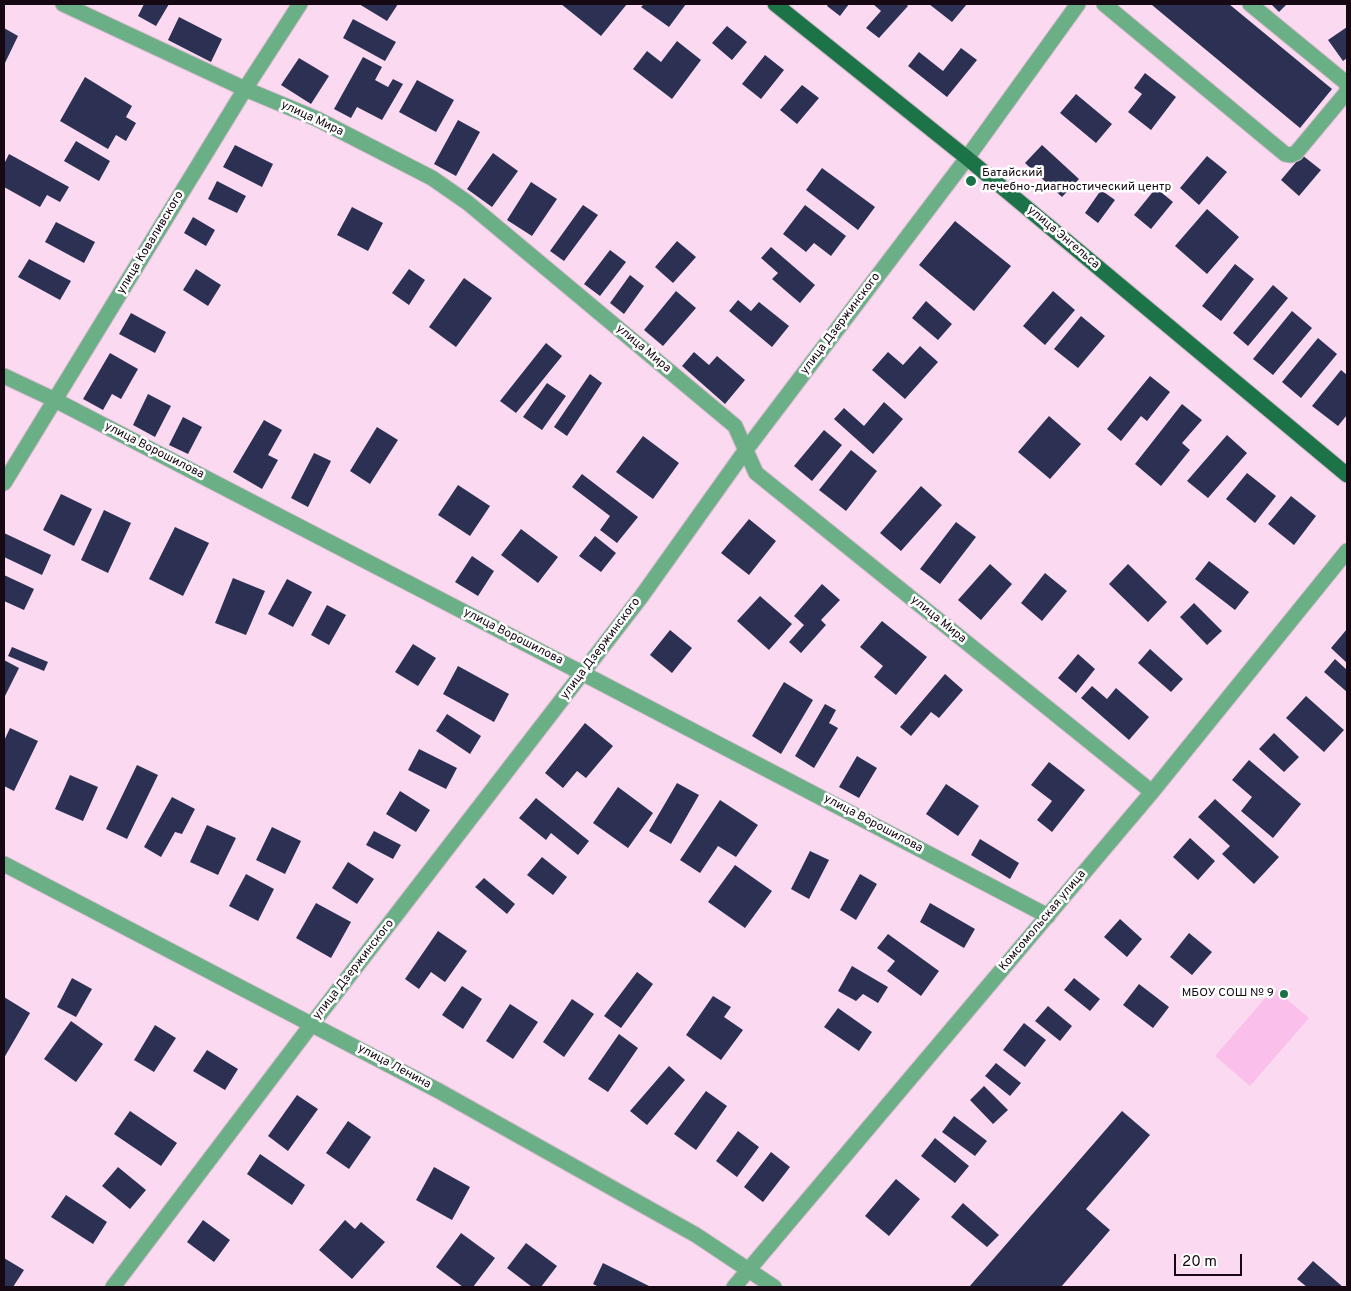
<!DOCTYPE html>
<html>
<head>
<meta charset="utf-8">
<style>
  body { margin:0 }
  #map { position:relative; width:1351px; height:1291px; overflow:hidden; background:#fbdaf1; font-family:Overpass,sans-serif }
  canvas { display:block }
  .frame { position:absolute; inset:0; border:5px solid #160913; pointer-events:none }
  .scale { position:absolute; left:1174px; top:1254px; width:68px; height:22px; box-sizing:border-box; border:2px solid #160913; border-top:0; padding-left:6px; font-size:15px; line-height:18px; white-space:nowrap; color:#160913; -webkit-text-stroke:4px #fff; paint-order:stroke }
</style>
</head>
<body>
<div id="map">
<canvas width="1351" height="1291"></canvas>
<div class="frame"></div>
<div class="scale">20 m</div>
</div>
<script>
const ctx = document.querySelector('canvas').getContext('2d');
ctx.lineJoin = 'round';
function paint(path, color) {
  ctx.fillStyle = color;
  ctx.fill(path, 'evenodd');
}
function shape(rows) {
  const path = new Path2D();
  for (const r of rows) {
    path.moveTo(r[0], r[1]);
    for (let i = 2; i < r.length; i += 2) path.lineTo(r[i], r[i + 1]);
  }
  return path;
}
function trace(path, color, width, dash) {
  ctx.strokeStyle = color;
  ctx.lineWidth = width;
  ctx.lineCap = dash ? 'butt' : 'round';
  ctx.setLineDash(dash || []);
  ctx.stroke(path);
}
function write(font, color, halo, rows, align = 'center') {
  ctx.font = font + ' Overpass,sans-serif';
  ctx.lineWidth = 5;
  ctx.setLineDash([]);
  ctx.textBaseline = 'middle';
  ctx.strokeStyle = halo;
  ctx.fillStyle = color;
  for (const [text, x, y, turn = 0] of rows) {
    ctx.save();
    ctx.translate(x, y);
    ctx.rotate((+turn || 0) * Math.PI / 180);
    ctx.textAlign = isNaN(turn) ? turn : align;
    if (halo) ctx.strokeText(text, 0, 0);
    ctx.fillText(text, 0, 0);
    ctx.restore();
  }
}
paint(shape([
  [1274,988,1309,1018,1250,1086,1215,1056]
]), '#fabfea');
paint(shape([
  [144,4,169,4,156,26,138,16],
  [359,4,398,4,387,21],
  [561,4,627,4,601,36],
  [644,4,686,4,669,27,641,7],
  [828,4,849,4,840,16,827,6],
  [873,4,906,4,908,6,879,38,866,28,881,11],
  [929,4,967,4,952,22],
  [1153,4,1229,4,1332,89,1300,128,1152,5],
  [1271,4,1287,4,1279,12],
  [179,17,222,39,211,62,168,40],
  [353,19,396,42,385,61,343,38],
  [727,26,747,42,732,60,712,43],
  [1347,27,1347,58,1343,61,1328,40],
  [4,28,18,36,4,65],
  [677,41,701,60,672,99,633,69,647,51,661,62],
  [961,48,977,60,947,97,908,66,919,52,943,71],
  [765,55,784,70,761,99,742,84],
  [363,57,382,67,375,80,388,87,393,79,403,84,382,120,357,107,351,118,334,109],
  [299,58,329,76,311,104,281,85],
  [1145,73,1176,97,1151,130,1128,112,1142,94,1134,88],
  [85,77,132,106,126,117,136,123,126,141,116,135,108,149,60,121],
  [417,80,454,100,436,132,399,112],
  [802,85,819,98,797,124,780,110],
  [1076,94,1112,124,1096,143,1060,113],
  [458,120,480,132,456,176,434,164],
  [76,141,110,161,99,181,64,161],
  [235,145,273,164,262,187,223,167],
  [1042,145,1079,179,1062,197,1025,163],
  [493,153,518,171,492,207,467,189],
  [9,154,69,187,60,202,47,195,40,207,4,187,4,164],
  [1302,155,1321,170,1299,196,1281,180],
  [1207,156,1227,172,1199,205,1180,188],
  [822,168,875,207,858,230,806,190],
  [217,181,246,196,237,213,208,199],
  [531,182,557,199,532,236,507,220],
  [1156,188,1173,202,1151,229,1134,215],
  [1101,190,1115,200,1098,223,1085,213],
  [583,205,598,215,564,261,550,251],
  [805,205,846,236,831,256,814,243,806,252,783,234],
  [352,207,383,223,368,251,337,235],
  [1207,209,1239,237,1207,274,1175,246],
  [193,217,215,230,206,246,184,233],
  [955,221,1011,266,974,311,919,265],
  [56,222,95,242,84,263,45,242],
  [677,241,696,257,673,283,655,267],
  [771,247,815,285,800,303,772,279,778,273,761,258],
  [610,250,626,262,600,296,584,284],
  [29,259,71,281,60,300,18,277],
  [1235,264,1254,279,1221,321,1202,306],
  [196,269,221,285,208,306,183,290],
  [409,269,425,280,409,305,392,293],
  [630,275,644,286,624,314,610,303],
  [464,278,492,298,456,347,429,327],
  [1273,285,1288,298,1248,346,1233,333],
  [676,291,696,308,663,346,644,330],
  [1053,291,1075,310,1045,345,1023,326],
  [738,300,751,311,759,302,789,326,772,347,729,311],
  [926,301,952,324,938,340,912,318],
  [1292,311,1312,328,1273,375,1253,359],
  [131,313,166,332,155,353,119,334],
  [1081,316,1105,336,1078,368,1054,349],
  [1318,338,1337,354,1301,398,1282,382],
  [546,343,562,356,516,413,500,401],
  [920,346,938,362,905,399,872,370,888,352,903,365],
  [694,352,709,365,717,356,745,380,725,404,682,366],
  [110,353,138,369,121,399,112,394,103,410,83,399],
  [1341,370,1347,375,1347,415,1338,426,1312,406],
  [590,374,602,383,567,436,554,427],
  [1150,376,1170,392,1147,421,1141,416,1121,441,1107,429],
  [547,383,566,396,542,430,523,417],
  [148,394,171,406,155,437,133,425],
  [884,402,903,419,873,454,834,419,844,408,864,426],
  [1182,404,1202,420,1182,443,1190,450,1161,486,1135,464],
  [1049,416,1081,444,1050,479,1018,452],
  [183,417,202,427,188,454,169,445],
  [264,420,282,430,268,455,278,460,262,489,233,472],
  [377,427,398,440,370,484,350,471],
  [824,430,842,445,812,481,794,466],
  [1227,435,1247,453,1208,498,1187,481],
  [643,436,679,463,653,499,616,472],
  [851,450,877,471,846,511,819,490],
  [314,453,331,461,308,507,291,498],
  [1247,473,1276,496,1255,523,1226,499],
  [582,474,638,517,617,543,600,530,610,516,572,487],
  [458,485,490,506,470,536,438,515],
  [921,486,942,505,901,551,880,533],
  [61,494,92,509,74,546,43,530],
  [1291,496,1316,516,1294,545,1268,524],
  [104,510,131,523,108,573,81,560],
  [749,519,776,541,749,575,721,553],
  [956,522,976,537,940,584,920,569],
  [175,527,209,543,183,596,149,579],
  [521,529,558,557,538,583,501,555],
  [4,533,51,555,42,575,4,557],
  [595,536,616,553,601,572,579,556],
  [472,556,494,571,478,596,455,582],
  [1209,561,1249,592,1235,610,1195,579],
  [990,564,1012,584,981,620,958,600],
  [1128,564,1167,602,1148,622,1109,584],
  [1045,573,1067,591,1042,621,1021,603],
  [4,575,34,589,24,610,4,601],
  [233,578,265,591,246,635,215,623],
  [287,579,312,592,293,627,268,614],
  [822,584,840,600,821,620,826,625,801,653,789,642,804,625,794,616],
  [760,596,792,624,769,650,737,621],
  [1194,603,1222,631,1207,645,1180,617],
  [327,605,346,615,329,645,311,635],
  [882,621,927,657,896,695,874,677,883,666,860,647],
  [1347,629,1347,663,1331,648],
  [670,630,692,648,672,673,650,655],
  [413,644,436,658,418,686,395,672],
  [12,647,48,662,44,671,8,656],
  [1150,649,1183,679,1171,692,1138,663],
  [1078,654,1095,669,1076,693,1058,678],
  [1335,659,1347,670,1347,692,1324,672],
  [4,660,19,668,4,698],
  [458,666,509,694,494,722,443,694],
  [945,674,963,690,939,718,931,712,911,736,900,727],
  [784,682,813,700,781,754,752,736],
  [1092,686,1107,699,1116,688,1149,717,1129,740,1081,698],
  [1306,696,1344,730,1324,752,1286,718],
  [825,704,836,710,829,723,838,728,814,768,795,756],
  [447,714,481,736,470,754,436,731],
  [585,723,613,746,586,778,577,771,563,788,545,773],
  [10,728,38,741,14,791,4,786,4,741],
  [1274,733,1299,757,1284,772,1259,749],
  [419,749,457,768,446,789,408,770],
  [857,756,877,768,859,798,839,787],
  [1249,760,1301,804,1273,838,1241,811,1252,797,1232,780],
  [1049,762,1085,790,1052,832,1037,820,1052,801,1031,785],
  [137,765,158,775,127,839,106,829],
  [70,775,98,787,83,821,55,809],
  [677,783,699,795,671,844,649,831],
  [946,784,979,806,958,836,926,814],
  [618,787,653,813,628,848,593,823],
  [400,791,430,810,416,832,386,814],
  [172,797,195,809,182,834,175,832,161,857,144,847],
  [536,798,589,841,578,855,551,833,546,840,519,818],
  [1215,799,1279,857,1254,884,1222,854,1230,846,1198,817],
  [720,800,758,825,736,857,718,846,700,873,680,860],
  [207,825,236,838,218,875,190,862],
  [272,827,301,841,285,874,256,860],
  [374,831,401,845,393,859,366,845],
  [1190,838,1215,861,1198,880,1173,857],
  [980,839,1019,863,1010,879,971,855],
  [810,851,829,860,809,899,791,889],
  [542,857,567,877,553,895,527,875],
  [348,862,374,879,357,904,332,888],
  [735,865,772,891,745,928,708,902],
  [246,874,274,889,258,921,229,906],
  [860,874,877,884,856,920,840,910],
  [484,878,515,904,507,914,475,887],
  [316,903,351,922,331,958,296,938],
  [930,903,975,929,964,948,920,922],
  [1120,919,1142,939,1127,957,1104,937],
  [438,931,467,951,445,982,431,972,419,989,405,979],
  [1189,933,1212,952,1192,975,1170,957],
  [888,934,939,971,921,996,887,971,895,961,877,948],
  [852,966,888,987,878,1003,863,994,856,1001,838,991],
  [637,972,653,984,621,1028,604,1016],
  [72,978,92,989,76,1017,57,1007],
  [1074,978,1100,999,1090,1011,1064,990],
  [1139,984,1169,1007,1153,1028,1123,1005],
  [462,986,482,999,463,1029,442,1015],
  [713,996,731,1007,724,1017,743,1030,721,1060,686,1035],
  [4,997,30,1013,4,1058],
  [572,999,594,1014,564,1057,543,1042],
  [510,1004,538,1022,513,1059,486,1041],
  [1048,1006,1072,1026,1060,1041,1035,1021],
  [838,1008,872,1032,859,1051,824,1027],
  [71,1021,103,1044,76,1082,44,1059],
  [1024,1023,1046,1040,1025,1067,1003,1050],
  [155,1025,176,1038,154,1072,134,1060],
  [619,1034,638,1048,608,1092,588,1079],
  [207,1050,238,1069,225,1090,193,1071],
  [996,1063,1021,1083,1010,1096,985,1076],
  [669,1066,685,1080,647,1125,630,1111],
  [984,1086,1008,1110,993,1124,970,1100],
  [706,1091,727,1106,696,1150,674,1134],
  [297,1095,318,1109,288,1151,268,1136],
  [130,1111,177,1143,161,1166,114,1134],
  [1122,1111,1150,1135,1086,1209,1110,1230,1061,1287,969,1287],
  [954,1116,987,1141,975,1156,942,1132],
  [348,1121,371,1137,349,1169,326,1153],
  [738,1131,759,1147,737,1177,716,1161],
  [935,1138,969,1166,955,1183,921,1156],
  [771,1152,790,1167,763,1202,744,1187],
  [260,1154,305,1185,292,1205,247,1174],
  [118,1167,146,1190,130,1209,102,1186],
  [434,1167,470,1187,452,1220,416,1200],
  [896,1179,920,1199,889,1236,865,1216],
  [66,1195,107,1222,93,1244,51,1217],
  [963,1203,999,1235,987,1247,951,1217],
  [203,1220,230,1240,214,1262,187,1242],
  [345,1220,355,1229,361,1222,385,1242,352,1279,319,1250],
  [461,1233,495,1258,473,1287,463,1287,436,1267],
  [526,1243,557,1266,541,1287,532,1287,507,1268],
  [4,1258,24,1270,13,1287,4,1287],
  [1313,1261,1343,1287,1307,1287,1297,1279],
  [603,1263,651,1287,599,1287,593,1284]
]), '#2c3153');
const minor = shape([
  [63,4,245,89,317,119,432,178,468,203,735,426,756,473,1152,792],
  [1104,4,1285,154,1291,155,1296,153,1346,93,1347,89],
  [1250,4,1345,82,1347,86],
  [4,376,55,400,582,673,1048,916],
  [4,483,245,89,300,4],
  [4,864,439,1091,696,1235,774,1287],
  [113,1287,312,1024,641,597,745,451,967,158,1078,4],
  [734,1287,1152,792,1347,551]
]);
const major = shape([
  [775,4,967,158,1347,475]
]);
trace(minor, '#d6b9cd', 17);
trace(major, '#d6b9cd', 17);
trace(minor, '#6aaf85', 15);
trace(major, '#1d7348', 15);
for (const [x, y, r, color] of [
  [971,181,6,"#197246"],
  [1284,994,5,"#197246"]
]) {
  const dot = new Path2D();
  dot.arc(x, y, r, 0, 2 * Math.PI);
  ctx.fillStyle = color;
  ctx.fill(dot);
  trace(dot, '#fff', 2);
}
write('12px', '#160913', '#fff', [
  ["улица Мира",312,119,25],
  ["улица Энгельса",1063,238,40],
  ["улица Коваливского",151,243,-59],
  ["улица Дзержинского",841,324,-53],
  ["улица Мира",643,349,40],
  ["улица Ворошилова",154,451,27],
  ["улица Мира",938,620,39],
  ["улица Ворошилова",513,637,27],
  ["улица Дзержинского",601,649,-53],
  ["улица Ворошилова",873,824,28],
  ["Комсомольская улица",1043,921,-50],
  ["улица Дзержинского",354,970,-52],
  ["улица Ленина",394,1067,28]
]);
write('12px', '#160913', '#fff', [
  ["Батайский",982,174],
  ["лечебно-диагностический центр",982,188],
  ["МБОУ СОШ № 9",1274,994,"right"]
], 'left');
</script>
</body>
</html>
